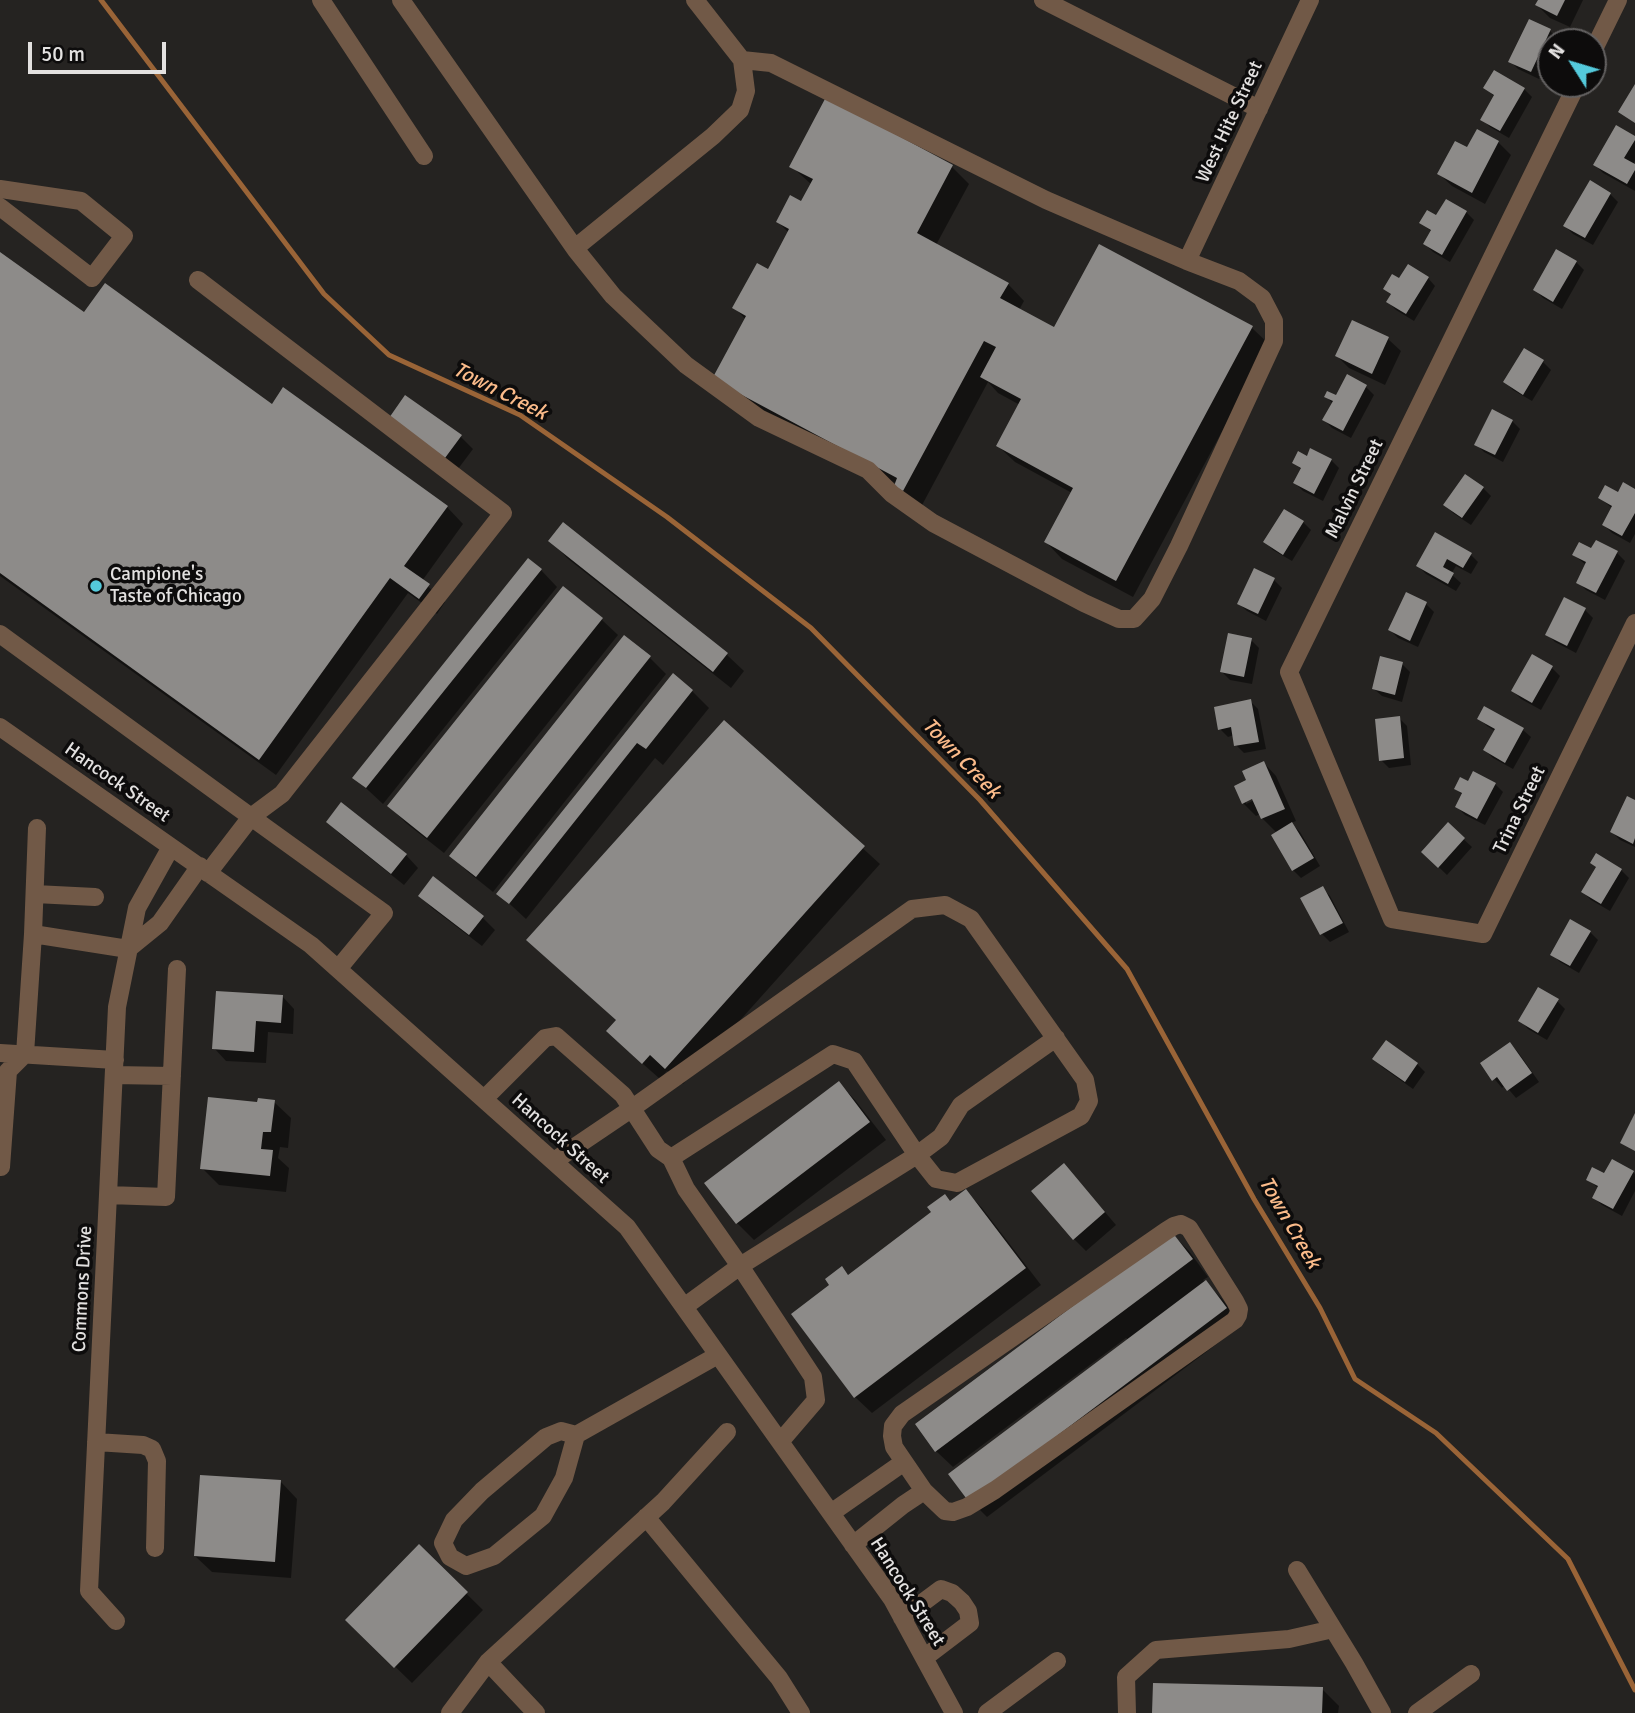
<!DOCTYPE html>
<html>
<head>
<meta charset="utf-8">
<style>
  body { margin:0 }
  #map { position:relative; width:1635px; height:1713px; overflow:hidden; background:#252321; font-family:Signika,sans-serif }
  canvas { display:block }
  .north { position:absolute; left:1537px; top:28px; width:70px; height:70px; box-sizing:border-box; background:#0d0c0c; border:2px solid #636161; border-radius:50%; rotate:307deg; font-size:19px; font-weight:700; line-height:28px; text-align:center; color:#e3e1e0 }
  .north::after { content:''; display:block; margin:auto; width:24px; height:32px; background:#54cadc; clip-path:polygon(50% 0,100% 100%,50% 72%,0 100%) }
  .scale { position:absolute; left:28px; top:42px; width:138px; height:32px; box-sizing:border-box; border:4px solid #e3e1e0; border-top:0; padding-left:9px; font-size:21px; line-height:24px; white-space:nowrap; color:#e3e1e0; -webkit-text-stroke:5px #0d0c0c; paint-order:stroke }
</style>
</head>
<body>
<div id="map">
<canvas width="1635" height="1713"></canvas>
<div class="north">N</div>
<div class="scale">50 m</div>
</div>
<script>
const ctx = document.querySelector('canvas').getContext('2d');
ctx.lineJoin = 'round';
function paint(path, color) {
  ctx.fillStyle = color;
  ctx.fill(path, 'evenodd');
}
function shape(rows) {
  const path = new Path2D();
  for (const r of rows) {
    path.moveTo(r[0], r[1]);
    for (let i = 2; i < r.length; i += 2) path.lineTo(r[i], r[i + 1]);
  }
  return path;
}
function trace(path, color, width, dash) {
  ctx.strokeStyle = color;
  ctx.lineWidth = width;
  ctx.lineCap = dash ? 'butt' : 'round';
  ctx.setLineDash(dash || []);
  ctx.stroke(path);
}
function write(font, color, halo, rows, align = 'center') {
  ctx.font = font + ' Signika,sans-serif';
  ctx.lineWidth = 7;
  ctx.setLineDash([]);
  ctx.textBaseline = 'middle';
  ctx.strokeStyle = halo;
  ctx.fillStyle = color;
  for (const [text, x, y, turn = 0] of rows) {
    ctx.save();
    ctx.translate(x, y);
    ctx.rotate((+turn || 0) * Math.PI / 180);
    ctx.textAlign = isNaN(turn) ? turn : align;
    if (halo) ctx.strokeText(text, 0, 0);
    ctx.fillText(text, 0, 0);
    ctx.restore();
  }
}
paint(shape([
  [1540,0,1583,0,1570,27,1550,18,1537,5],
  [1529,21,1550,31,1558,39,1557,42,1551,42,1551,54,1539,79,1518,69,1510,61],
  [1494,72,1524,89,1532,97,1509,138,1490,127,1482,119,1495,97,1485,88],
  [827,100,952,167,969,184,936,245,1008,284,1024,301,1019,310,1055,329,1252,328,1269,344,1133,597,1062,559,1046,542,1072,493,1015,462,998,446,1020,405,998,393,988,382,921,507,913,502,897,484,731,395,746,320,735,308,768,271,789,233,778,222,802,203,812,185,791,166],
  [1635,138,1635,161,1633,165,1635,166,1635,191,1603,173,1595,165],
  [1498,142,1511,155,1485,204,1452,186,1439,174,1468,150],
  [1610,194,1618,202,1593,245,1573,234,1565,226],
  [1466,212,1474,220,1450,262,1433,252,1425,244,1432,232,1421,223,1437,218],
  [0,254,85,315,272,406,447,507,463,524,422,581,445,602,437,614,408,593,276,775,0,576],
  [1576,262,1584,270,1562,309,1543,298,1535,290],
  [1428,278,1435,286,1414,321,1396,310,1388,302,1392,296,1385,289,1400,281],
  [1353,322,1388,339,1401,351,1385,385,1349,368,1337,356],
  [1524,351,1543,362,1551,370,1532,401,1513,390,1505,382],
  [1348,377,1366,387,1374,395,1351,438,1332,428,1324,420,1333,404,1326,396,1336,398],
  [1512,421,1520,429,1503,462,1484,452,1476,444],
  [403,430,460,436,473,449,458,469],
  [1307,458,1331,460,1339,468,1323,501,1303,491,1295,483,1302,470,1294,463],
  [1483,488,1491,496,1471,525,1453,513,1445,505],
  [1635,491,1635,534,1630,543,1612,533,1604,525,1613,509,1600,498],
  [1303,522,1311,530,1292,561,1273,550,1265,542],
  [564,524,727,655,744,671,731,688,567,558,551,541],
  [1436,535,1470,554,1478,562,1471,574,1456,566,1451,574,1461,583,1456,591,1426,574,1418,566],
  [1592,550,1617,553,1625,561,1605,600,1586,590,1578,582,1586,565,1574,555],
  [541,570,557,587,383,804,355,778],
  [1255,570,1274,580,1282,588,1266,621,1247,611,1239,604],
  [1407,594,1426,604,1434,612,1418,647,1398,638,1390,630],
  [1565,599,1585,610,1593,618,1576,653,1555,642,1547,634],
  [601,619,618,635,444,853,406,823,389,806],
  [1251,640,1259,648,1252,684,1230,680,1222,672],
  [1533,657,1552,668,1560,676,1541,710,1521,699,1513,691],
  [650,658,666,674,493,892,468,872,451,855],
  [1402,664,1410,672,1402,702,1382,696,1374,689],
  [673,676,692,691,709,708,663,765,655,758,526,919,499,894],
  [1250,701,1258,709,1266,749,1244,753,1236,745,1234,735,1228,737,1220,729],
  [1399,718,1407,726,1411,765,1389,768,1381,760],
  [1479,718,1523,730,1531,737,1513,769,1493,758,1485,750,1495,731,1487,726],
  [724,722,880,864,683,1084,667,1071,660,1079,625,1048,617,1021],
  [1264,763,1276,776,1296,821,1291,823,1300,832,1320,866,1301,878,1293,870,1277,833,1262,818,1260,814,1256,816,1243,803,1248,781],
  [1260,794,1261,797,1246,804,1246,800],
  [1468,783,1495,784,1503,792,1485,825,1465,815,1457,807,1463,796,1456,788],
  [1635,802,1635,847,1620,840,1612,832],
  [328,822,406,855,418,868,404,885,340,834],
  [1448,825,1472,847,1447,875,1423,852],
  [1621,870,1629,878,1610,911,1591,900,1583,892],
  [1322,888,1330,896,1349,932,1330,942,1322,934,1303,899],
  [420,896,482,917,495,930,482,946,432,908],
  [1590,932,1598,940,1579,973,1560,962,1552,954],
  [282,996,294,1009,293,1034,268,1032,266,1063,226,1061,214,1048],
  [1557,1001,1565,1009,1547,1040,1528,1029,1521,1021],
  [1510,1044,1518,1052,1539,1082,1516,1098,1505,1085,1502,1088,1482,1064],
  [1375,1059,1417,1064,1425,1072,1413,1089,1382,1067],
  [839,1083,855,1100,886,1140,754,1240,737,1223],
  [274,1102,291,1118,288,1148,280,1147,278,1158,289,1168,286,1192,219,1185,202,1168,259,1104],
  [1633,1172,1635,1174,1635,1191,1622,1216,1602,1205,1594,1198,1599,1189,1588,1179],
  [1076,1178,1116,1225,1086,1251,1074,1239],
  [966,1191,982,1208,1041,1285,872,1413,855,1397,832,1286,842,1269,849,1276],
  [1172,1234,1189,1251,1208,1277,1203,1280,1222,1299,1242,1325,987,1517,970,1500,1129,1340,1126,1338,953,1467,936,1451],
  [281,1482,297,1499,291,1578,212,1572,195,1556],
  [419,1547,483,1610,412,1683,347,1620],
  [1322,1689,1339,1706,1338,1713,1154,1713]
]), '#0007');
trace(shape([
  [101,0,324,294,389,355,520,415,667,517,811,628,980,800,1127,969,1254,1199,1320,1308,1355,1379,1436,1433,1568,1559,1635,1690]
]), '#9a6437', 5);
paint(shape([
  [1538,0,1565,0,1557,16,1535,5],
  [1529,19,1551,29,1531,72,1508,62],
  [1494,70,1525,88,1500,131,1480,120,1494,95,1483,88],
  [1635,84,1635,123,1618,112],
  [826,97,953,165,917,233,1009,283,1000,298,1054,327,1099,244,1253,326,1116,581,1044,542,1073,488,996,446,1021,399,980,377,996,347,984,341,903,491,894,486,897,478,712,379,746,316,732,308,757,263,768,269,789,229,776,222,790,195,801,201,813,179,789,167],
  [1616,125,1635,136,1635,140,1624,158,1635,164,1635,170,1627,184,1593,165],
  [1477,129,1499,141,1472,193,1437,174,1455,141,1467,147],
  [1590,180,1611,193,1585,238,1563,226],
  [1446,199,1467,211,1442,255,1423,244,1431,230,1419,223,1427,210,1436,215],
  [1556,249,1577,261,1553,302,1533,290],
  [0,252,84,312,105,283,272,404,283,387,448,506,404,566,430,584,419,599,390,578,259,760,0,573],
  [1408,264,1429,277,1406,314,1386,302,1391,294,1383,289,1392,274,1399,278],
  [1352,320,1389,337,1372,374,1335,356],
  [1524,348,1544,360,1523,395,1503,382],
  [1347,374,1367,385,1343,431,1322,420,1333,401,1324,397,1327,391,1336,395],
  [405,395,462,435,445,458,389,418],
  [1492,409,1513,420,1495,455,1474,445],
  [1310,448,1332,459,1314,494,1293,483,1301,468,1292,463,1298,451,1307,456],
  [1465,474,1484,487,1462,518,1443,505],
  [1623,482,1635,489,1635,513,1622,536,1602,525,1612,506,1598,498,1605,485,1618,492],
  [1284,509,1304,521,1283,555,1263,542],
  [563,522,728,653,713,672,548,541],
  [1435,532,1472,553,1463,568,1447,559,1443,567,1454,573,1448,584,1416,566],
  [1596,540,1618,551,1596,593,1576,583,1586,562,1572,555,1579,542,1591,548],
  [528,558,542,569,366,788,352,778],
  [1254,568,1275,578,1258,614,1237,604],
  [563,586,603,618,427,838,387,806],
  [1406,592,1427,602,1410,641,1388,630],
  [1564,597,1586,608,1567,646,1545,635],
  [1228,633,1252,638,1244,677,1220,672],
  [624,635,651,656,476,877,449,856],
  [1532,654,1553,666,1532,703,1511,691],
  [1380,656,1403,662,1395,695,1372,689],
  [673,673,693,690,646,749,637,743,509,904,496,894],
  [1251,699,1259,742,1234,746,1231,727,1218,730,1214,707],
  [1484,706,1524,728,1505,763,1483,750,1495,729,1477,719],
  [1400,716,1404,758,1379,761,1375,719],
  [724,720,865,846,665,1069,650,1055,642,1064,606,1031,616,1020,526,940],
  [1264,761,1285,809,1261,819,1252,799,1242,804,1234,786,1246,780,1242,771],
  [1473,771,1496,783,1477,819,1455,807,1462,793,1454,789,1460,777,1468,781],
  [1627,796,1635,800,1635,838,1633,844,1610,832],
  [341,802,407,854,391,874,326,822],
  [1292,822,1314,858,1292,871,1271,835],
  [1448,822,1465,838,1438,868,1421,852],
  [1596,853,1622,869,1601,904,1581,892,1596,867,1590,863],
  [433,876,484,916,469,935,418,896],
  [1323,886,1343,923,1320,935,1300,898],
  [1570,919,1591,931,1570,966,1550,955],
  [1538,987,1559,999,1538,1033,1518,1021],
  [216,991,283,995,281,1023,256,1021,254,1052,212,1049],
  [1386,1040,1418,1063,1405,1082,1372,1059],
  [1510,1042,1532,1073,1507,1091,1497,1077,1492,1081,1480,1063],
  [839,1081,870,1122,736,1224,704,1183],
  [208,1097,257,1102,258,1098,275,1100,271,1132,263,1132,261,1149,273,1150,270,1176,200,1169],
  [1635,1113,1635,1151,1620,1143],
  [1612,1159,1634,1171,1613,1209,1592,1198,1598,1186,1586,1180,1592,1167,1604,1173],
  [1064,1163,1105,1212,1073,1240,1031,1191],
  [966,1189,1026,1268,854,1398,791,1314,829,1285,825,1279,842,1266,848,1275,931,1212,927,1207,945,1194,950,1201],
  [1172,1232,1193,1259,935,1452,915,1424],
  [1206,1280,1227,1308,969,1502,948,1474],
  [200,1475,281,1480,275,1562,194,1556],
  [419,1544,468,1592,394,1668,345,1620],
  [1153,1683,1323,1687,1322,1713,1152,1713]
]), '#8d8b89');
trace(shape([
  [321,0,424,156],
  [401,0,576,250,613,296,686,365,759,418,868,470,892,494,933,523,1084,603,1119,619,1134,619,1152,599,1179,546,1274,341,1274,321,1262,298,1239,281,1187,261,1046,200,771,63,742,60,695,0],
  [1043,0,1259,109],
  [1593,51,1618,0],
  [1577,84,1289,672,1392,919,1483,934,1635,623],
  [0,189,81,201,124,236,92,278,0,207],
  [575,248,713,136,740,110,746,91,742,60],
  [1187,261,1310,0],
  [198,280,503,513,282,794,251,817,384,913,338,969],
  [0,634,251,817,208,873],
  [0,727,311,945,627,1227,892,1599,954,1713],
  [37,828,33,934,128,949],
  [35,894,95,897],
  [128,949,160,923,200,866],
  [0,1053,115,1060],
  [114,1075,172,1076],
  [484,1099,545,1038,556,1036,623,1095,658,1149,671,1158,686,1189,740,1266,813,1377,816,1400,780,1442],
  [671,1158,833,1054,854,1061,917,1155,941,1137,961,1105,1056,1038],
  [554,1161,631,1109,912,909,945,905,971,919,1085,1080,1089,1101,1081,1116,957,1183,936,1179,917,1155,740,1266,684,1307],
  [1,1167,8,1071,25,1054,33,934],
  [108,1195,166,1197,177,969],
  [1181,1224,1189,1228,1235,1301,1239,1309,1238,1315,1235,1320,995,1490,967,1507,953,1512,945,1511,924,1491,894,1447,892,1436,893,1426,902,1414,1166,1231,1174,1226,1181,1224],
  [576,1435,561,1431,546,1437,482,1491,454,1520,443,1543,450,1557,466,1566,494,1556,543,1516,564,1478,576,1435,718,1355],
  [96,1442,143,1445,152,1449,157,1461,155,1548],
  [831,1513,904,1462],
  [646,1517,779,1678,801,1713],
  [853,1545,903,1505,924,1491],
  [1297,1570,1354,1663,1382,1713],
  [902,1618,941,1589,952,1593,962,1602,968,1611,970,1623,924,1658],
  [116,1621,89,1591,117,1007,137,908,171,847],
  [488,1662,536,1713],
  [450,1713,488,1662,663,1502,727,1432],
  [987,1713,1057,1661],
  [1127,1713,1126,1677,1156,1650,1289,1639,1333,1629],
  [1417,1713,1471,1674]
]), '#715947', 18);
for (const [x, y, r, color] of [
  [96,586,7,"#54cadc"]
]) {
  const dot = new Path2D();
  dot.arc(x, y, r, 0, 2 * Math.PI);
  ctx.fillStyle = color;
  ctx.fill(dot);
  trace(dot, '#0d0c0c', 2.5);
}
write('19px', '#e3e1e0', '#0d0c0c', [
  ["West Hite Street",1230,122,-65],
  ["Malvin Street",1355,489,-64],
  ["Hancock Street",117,783,35],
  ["Trina Street",1520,810,-64],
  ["Hancock Street",560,1139,42],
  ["Commons Drive",83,1289,-87],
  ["Hancock Street",907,1592,58]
]);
write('19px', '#e3e1e0', '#0d0c0c', [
  ["Campione's",110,575],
  ["Taste of Chicago",110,597]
], 'left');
write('italic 21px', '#fbbb8a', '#0d0c0c', [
  ["Town Creek",500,392,27],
  ["Town Creek",961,759,46],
  ["Town Creek",1289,1223,60]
]);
</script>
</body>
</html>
